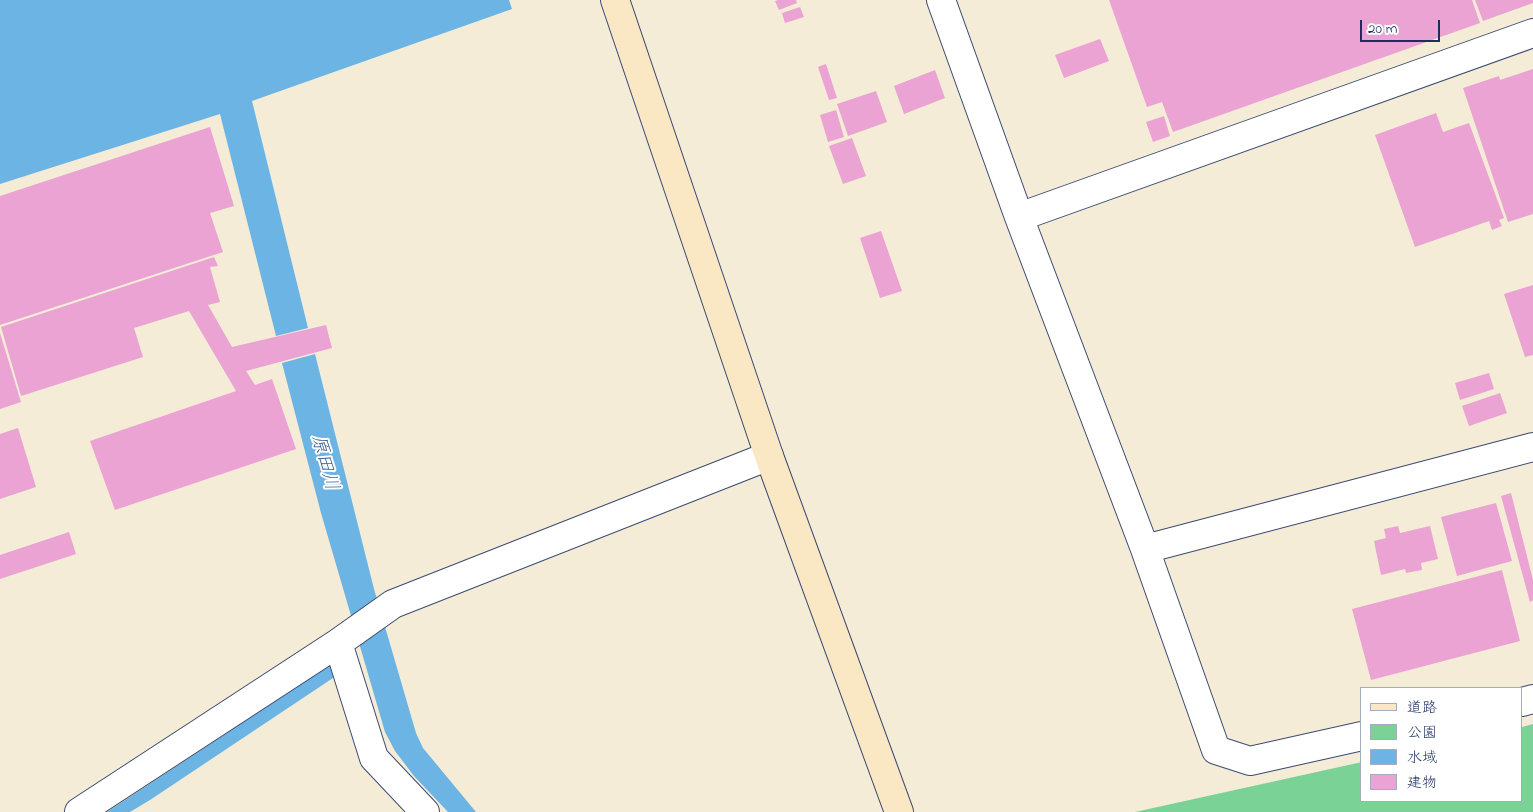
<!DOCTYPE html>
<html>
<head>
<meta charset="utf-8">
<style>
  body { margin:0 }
  #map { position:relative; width:1533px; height:812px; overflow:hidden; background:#f4ecd7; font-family:"Indie Flower","Klee One",sans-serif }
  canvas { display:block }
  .legend { position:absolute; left:1360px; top:687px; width:162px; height:115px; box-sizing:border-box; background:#fff; border:1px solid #a4acbf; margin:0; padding:6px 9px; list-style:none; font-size:15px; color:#1b2f5e }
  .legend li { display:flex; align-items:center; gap:10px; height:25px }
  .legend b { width:25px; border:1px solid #a4acbf }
  .scale { position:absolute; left:1360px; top:20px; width:80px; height:22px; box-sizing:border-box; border:2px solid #1b2f5e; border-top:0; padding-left:6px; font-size:15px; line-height:18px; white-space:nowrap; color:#1b2f5e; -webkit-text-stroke:4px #fff; paint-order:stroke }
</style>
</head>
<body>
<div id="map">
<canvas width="1533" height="812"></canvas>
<ul class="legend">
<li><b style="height:6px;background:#fae7c3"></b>道路</li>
<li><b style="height:14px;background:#7bd297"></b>公園</li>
<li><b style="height:14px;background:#6bb4e3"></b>水域</li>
<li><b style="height:14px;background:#eaa3d2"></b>建物</li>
</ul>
<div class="scale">20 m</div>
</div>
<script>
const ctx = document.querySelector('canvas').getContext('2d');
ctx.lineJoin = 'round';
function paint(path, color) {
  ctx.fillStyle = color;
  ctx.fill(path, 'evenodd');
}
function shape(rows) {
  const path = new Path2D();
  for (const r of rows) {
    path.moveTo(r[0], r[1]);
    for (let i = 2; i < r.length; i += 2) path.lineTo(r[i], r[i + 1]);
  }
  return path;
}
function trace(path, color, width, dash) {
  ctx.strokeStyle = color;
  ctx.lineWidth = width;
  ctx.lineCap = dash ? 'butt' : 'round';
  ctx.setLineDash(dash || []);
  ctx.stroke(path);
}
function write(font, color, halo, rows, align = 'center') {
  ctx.font = font + ' "Indie Flower","Klee One",sans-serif';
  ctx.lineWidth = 4;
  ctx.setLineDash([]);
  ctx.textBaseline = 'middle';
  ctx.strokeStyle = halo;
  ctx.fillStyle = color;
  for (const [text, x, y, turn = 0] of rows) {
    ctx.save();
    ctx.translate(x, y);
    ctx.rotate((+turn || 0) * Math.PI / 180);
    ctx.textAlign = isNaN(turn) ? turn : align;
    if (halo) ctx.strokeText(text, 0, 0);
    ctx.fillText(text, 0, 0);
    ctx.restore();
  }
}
paint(shape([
  [1533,724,1533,812,1135,812,1362,762,1362,801,1522,801,1522,727]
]), '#7bd297');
paint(shape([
  [0,0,509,0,512,9,252,101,308,328,276,336,220,114,0,184],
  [315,354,374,589,416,733,423,748,476,812,448,812,414,776,395,751,385,732,321,513,282,363],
  [332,664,336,676,150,800,130,812,107,812]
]), '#6bb4e3');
paint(shape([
  [778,0,796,0,797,3,779,10,775,1],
  [1109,0,1472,0,1480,23,1173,132,1162,102,1147,107],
  [1475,0,1533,0,1533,3,1483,21],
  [800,7,804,17,785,23,782,13],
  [1100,39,1109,61,1064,78,1055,55],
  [826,64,837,98,829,100,818,67],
  [1533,69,1533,214,1508,222,1463,88,1499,76,1500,80],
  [935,70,945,98,904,114,894,86],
  [876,91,887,122,848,136,837,104],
  [836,110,844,137,828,142,820,115],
  [1436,113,1443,132,1469,123,1504,218,1499,220,1502,226,1492,230,1489,221,1415,247,1375,135],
  [1164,116,1170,136,1153,142,1146,122],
  [210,127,234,206,210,213,223,252,0,325,0,196],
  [852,138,866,176,843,184,829,146],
  [881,231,902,291,880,298,860,238],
  [214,257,218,266,210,267,220,302,208,305,232,347,326,325,332,348,246,371,255,385,272,379,296,449,115,510,90,441,236,391,189,311,134,328,143,357,21,396,1,327],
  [1533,285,1533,355,1525,357,1504,294],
  [0,333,21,402,0,409],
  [1489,373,1494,389,1460,400,1455,383],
  [1500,393,1507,413,1469,426,1462,406],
  [18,428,36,487,0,499,0,434],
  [1511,493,1533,580,1533,600,1530,602,1501,496],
  [1496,503,1512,561,1457,576,1441,517],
  [1398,526,1400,533,1430,526,1438,559,1421,563,1422,570,1406,573,1405,569,1381,575,1374,541,1386,538,1384,529],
  [69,532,76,554,0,579,0,555],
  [1502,570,1520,641,1371,680,1352,609]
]), '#eaa3d2');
const street = shape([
  [941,0,1019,217,1145,549,1216,750,1250,761,1362,736],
  [1019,217,1533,33],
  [1145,549,1533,447],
  [338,643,374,758,425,812],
  [1522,702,1533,699],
  [79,812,338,643,393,604,769,456]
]);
const secondary = shape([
  [615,0,769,456,899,812]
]);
trace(street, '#3c4b70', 30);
trace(secondary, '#3c4b70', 30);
trace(street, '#fff', 28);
trace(secondary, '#fae7c3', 28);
write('italic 19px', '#375e8d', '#fff', [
  ["原田川",323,463,75]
]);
</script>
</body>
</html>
